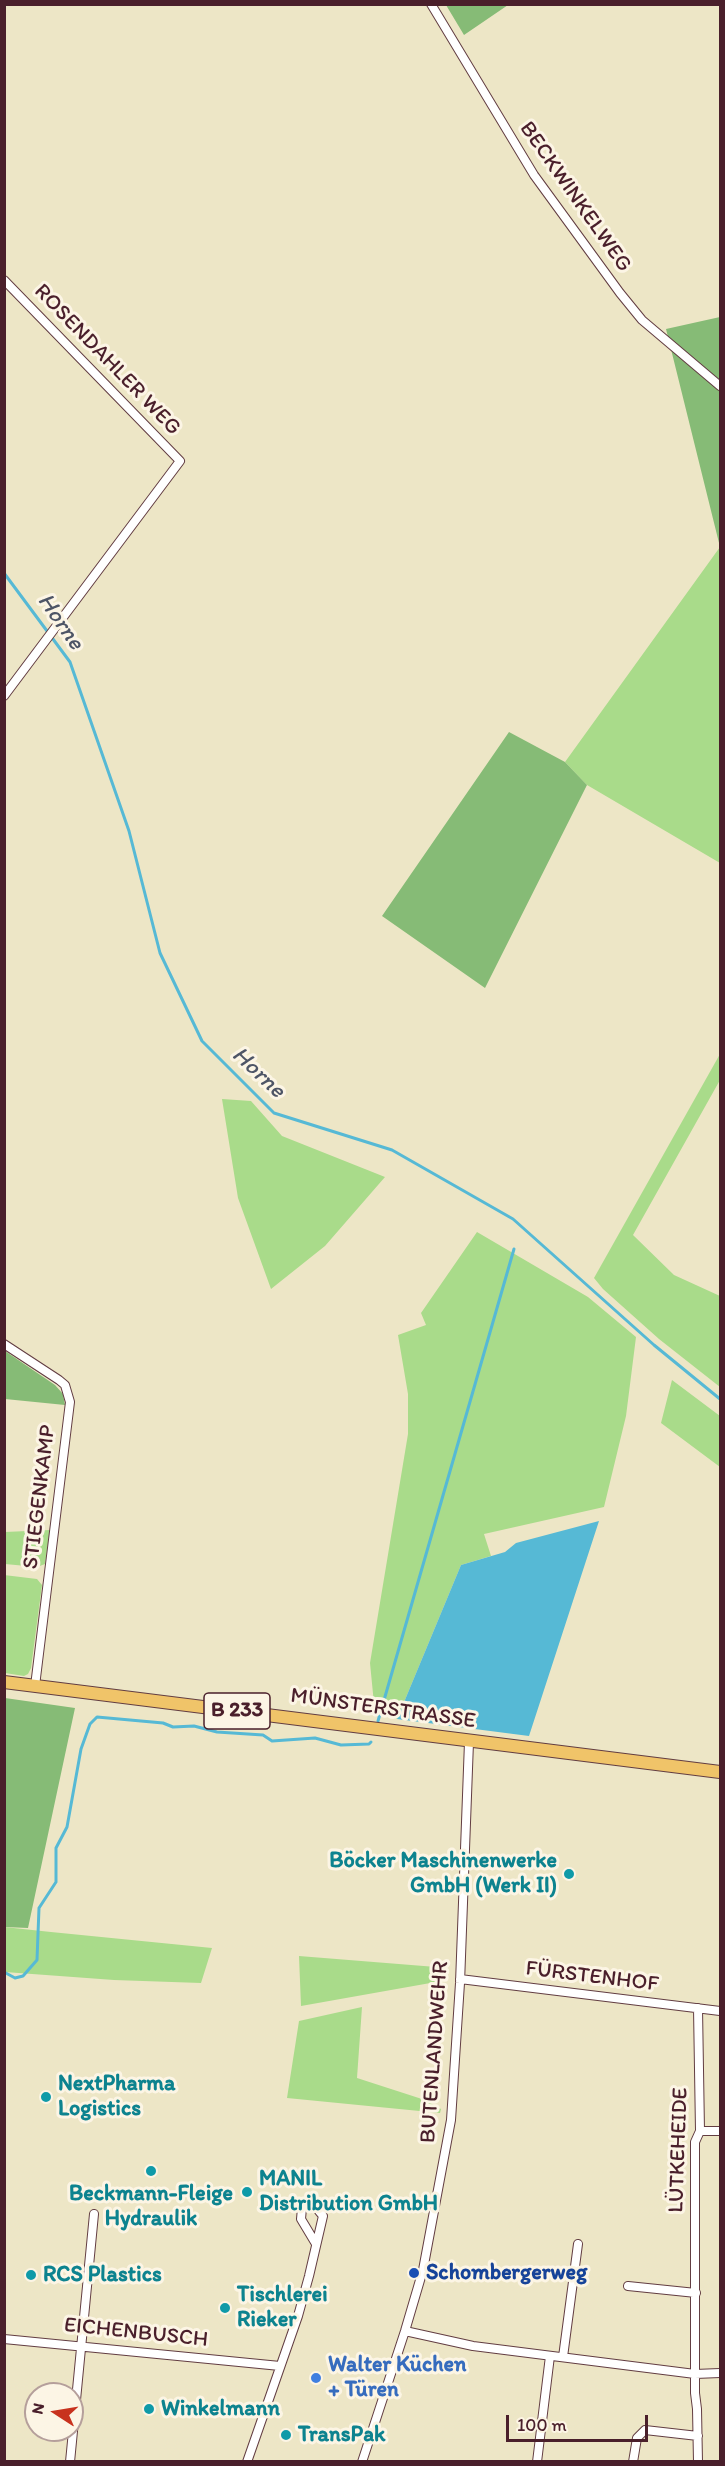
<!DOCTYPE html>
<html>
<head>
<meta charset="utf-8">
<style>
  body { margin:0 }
  #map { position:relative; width:725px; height:2466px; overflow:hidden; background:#ede6c6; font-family:Itim,sans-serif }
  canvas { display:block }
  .frame { position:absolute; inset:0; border:6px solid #4a1f2b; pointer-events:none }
  .north { position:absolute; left:24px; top:2382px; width:60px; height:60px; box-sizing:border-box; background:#fcf5e5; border:2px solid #b59f9b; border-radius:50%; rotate:282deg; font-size:16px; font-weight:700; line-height:24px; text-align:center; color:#4a1f2b }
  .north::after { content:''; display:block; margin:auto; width:21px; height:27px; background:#c8321e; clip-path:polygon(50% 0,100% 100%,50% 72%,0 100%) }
  .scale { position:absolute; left:506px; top:2415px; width:142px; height:27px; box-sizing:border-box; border:3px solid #4a1f2b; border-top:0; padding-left:8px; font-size:18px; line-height:21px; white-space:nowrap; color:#4a1f2b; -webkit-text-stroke:4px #fcf5e5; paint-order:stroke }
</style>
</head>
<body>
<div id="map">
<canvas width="725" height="2466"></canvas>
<div class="frame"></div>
<div class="north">N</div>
<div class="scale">100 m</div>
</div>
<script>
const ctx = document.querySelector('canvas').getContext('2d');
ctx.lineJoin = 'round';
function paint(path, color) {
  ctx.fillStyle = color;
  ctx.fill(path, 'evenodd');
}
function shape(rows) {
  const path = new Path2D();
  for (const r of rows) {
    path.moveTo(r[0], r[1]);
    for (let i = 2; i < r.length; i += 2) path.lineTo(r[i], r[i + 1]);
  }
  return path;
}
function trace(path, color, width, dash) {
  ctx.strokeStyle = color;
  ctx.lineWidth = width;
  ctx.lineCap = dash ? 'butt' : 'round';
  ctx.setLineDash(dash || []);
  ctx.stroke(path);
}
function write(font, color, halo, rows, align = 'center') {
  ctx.font = font + ' Itim,sans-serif';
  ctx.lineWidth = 6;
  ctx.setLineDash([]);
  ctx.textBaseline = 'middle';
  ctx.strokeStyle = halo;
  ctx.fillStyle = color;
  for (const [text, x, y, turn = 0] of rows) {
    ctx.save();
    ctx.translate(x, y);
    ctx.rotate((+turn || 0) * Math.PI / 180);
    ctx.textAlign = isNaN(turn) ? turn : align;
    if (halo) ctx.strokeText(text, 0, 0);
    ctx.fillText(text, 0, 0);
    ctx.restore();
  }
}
paint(shape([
  [720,547,720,863,587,785,565,762],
  [720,1054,720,1080,633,1235,674,1275,720,1296,720,1387,659,1339,603,1289,594,1278],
  [222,1099,251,1101,282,1136,385,1177,325,1246,271,1289,238,1198],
  [477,1232,588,1297,636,1337,626,1416,604,1507,484,1534,491,1556,461,1565,397,1719,375,1714,370,1663,408,1434,408,1394,398,1335,426,1325,421,1313],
  [672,1380,720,1416,720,1467,661,1423],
  [50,1530,45,1564,37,1567,5,1564,5,1532],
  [4,1575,37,1579,42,1585,31,1668,28,1674,24,1676,5,1673],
  [4,1927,51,1932,212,1948,201,1983,114,1980,5,1972],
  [299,1956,436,1967,436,1982,301,2006],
  [362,2007,357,2078,425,2100,441,2109,440,2113,287,2098,299,2021]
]), '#a9db8a');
paint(shape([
  [446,5,508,5,464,35],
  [720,317,720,547,666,329],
  [509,732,565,762,587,785,485,988,382,916],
  [5,1351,55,1385,63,1394,65,1405,5,1399],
  [5,1698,75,1708,28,1928,5,1927]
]), '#86bb76');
paint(shape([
  [599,1521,529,1736,397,1719,461,1565,505,1552,516,1543]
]), '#56b9d5');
trace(shape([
  [4,573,70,662,129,831,160,953,202,1041,274,1113,392,1150,513,1219,654,1345,720,1399],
  [378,1721,514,1249],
  [4,1972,15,1978,23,1976,37,1960,39,1908,56,1882,56,1848,67,1827,81,1749,90,1724,97,1717,163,1723,173,1727,194,1726,217,1732,263,1735,272,1741,315,1738,341,1745,369,1744,371,1742]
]), '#56b9d5', 3);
const street = shape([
  [431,4,534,175,620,293,642,320,720,386],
  [4,280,180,461,4,696],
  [4,1344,59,1380,65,1385,70,1402,35,1686],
  [460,1979,720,2011],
  [700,2131,720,2131],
  [628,2286,696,2293],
  [405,2331,473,2346,695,2374,720,2373],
  [4,2339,280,2366],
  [563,2357,578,2244],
  [70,2462,94,2214],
  [247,2462,298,2316,309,2276,323,2216,314,2205,307,2205,302,2208,301,2219,316,2244],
  [362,2462,405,2331,423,2270,451,2120,460,1983,469,1742],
  [537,2462,550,2356],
  [633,2462,637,2438,645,2430,698,2436],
  [698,2462,697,2409,695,2393,695,2142,700,2131,698,2008]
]);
const primary = shape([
  [4,1682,720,1772]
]);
trace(street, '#623d42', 10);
trace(primary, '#623d42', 14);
trace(street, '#fff', 8);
trace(primary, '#f0c469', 12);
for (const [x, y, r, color] of [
  [569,1874,6,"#0f9aa8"],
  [46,2097,6,"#0f9aa8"],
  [151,2171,6,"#0f9aa8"],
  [247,2192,6,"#0f9aa8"],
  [414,2273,6,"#1a4fb4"],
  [31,2275,6,"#0f9aa8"],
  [225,2308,6,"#0f9aa8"],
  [316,2378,6,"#3f7fe0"],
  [149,2409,6,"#0f9aa8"],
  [286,2435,6,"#0f9aa8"]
]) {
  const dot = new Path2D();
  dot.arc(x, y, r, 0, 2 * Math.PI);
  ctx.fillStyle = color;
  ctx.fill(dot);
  trace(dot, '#fcf5e5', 2);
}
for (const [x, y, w] of [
  [237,1711,66]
]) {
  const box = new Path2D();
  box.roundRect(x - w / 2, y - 18, w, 36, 4.5);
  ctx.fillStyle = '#fcf5e5';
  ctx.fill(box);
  trace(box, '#4a1f2b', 1.5);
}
write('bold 21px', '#4a1f2b', null, [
  ["B 233",237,1711]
]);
write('22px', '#4a1f2b', '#fcf5e5', [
  ["BECKWINKELWEG",575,197,55],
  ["ROSENDAHLER WEG",107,360,46],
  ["STIEGENKAMP",40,1497,-83],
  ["MÜNSTERSTRASSE",383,1709,8],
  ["FÜRSTENHOF",592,1977,7],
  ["BUTENLANDWEHR",435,2052,-86],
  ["LÜTKEHEIDE",679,2150,-88],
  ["EICHENBUSCH",136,2333,6]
]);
write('bold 22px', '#0d838f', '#fcf5e5', [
  ["Böcker Maschinenwerke",557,1861,"right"],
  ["GmbH (Werk II)",557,1886,"right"],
  ["NextPharma",58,2084],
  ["Logistics",58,2109],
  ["MANIL",259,2179],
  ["Distribution GmbH",259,2204],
  ["Beckmann-Fleige",151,2194,"center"],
  ["Hydraulik",151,2219,"center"],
  ["RCS Plastics",43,2275],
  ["Tischlerei",237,2295],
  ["Rieker",237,2320],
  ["Winkelmann",161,2409],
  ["TransPak",298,2435]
], 'left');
write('bold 22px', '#164399', '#fcf5e5', [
  ["Schombergerweg",426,2273]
], 'left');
write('bold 22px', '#366cbe', '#fcf5e5', [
  ["Walter Küchen",328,2365],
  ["+ Türen",328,2390]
], 'left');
write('italic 24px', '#4e5566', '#fcf5e5', [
  ["Horne",60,622,55],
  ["Horne",258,1073,43]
]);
</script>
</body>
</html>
